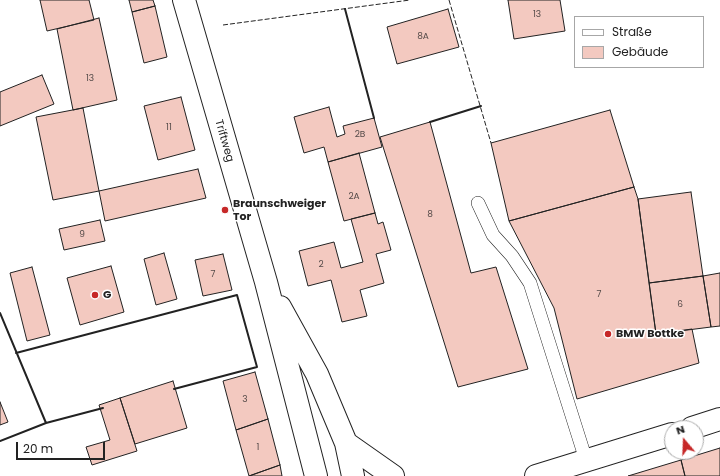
<!DOCTYPE html>
<html>
<head>
<meta charset="utf-8">
<style>
  body { margin:0 }
  #map { position:relative; width:720px; height:476px; overflow:hidden; background:#fff; font-family:Poppins,sans-serif }
  canvas { display:block }
  .legend { position:absolute; left:574px; top:16px; width:130px; height:52px; box-sizing:border-box; background:#fff; border:1px solid #a7a7a7; margin:0; padding:5px 7px; list-style:none; font-size:12px; color:#222 }
  .legend li { display:flex; align-items:center; gap:8px; height:20px }
  .legend b { width:20px; border:1px solid #a7a7a7 }
  .north { position:absolute; left:664px; top:420px; width:40px; height:40px; box-sizing:border-box; background:#fff; border:1px solid #a7a7a7; border-radius:50%; rotate:341deg; font-size:11px; font-weight:700; line-height:16px; text-align:center; color:#222 }
  .north::after { content:''; display:block; margin:auto; width:14px; height:18px; background:#c62828; clip-path:polygon(50% 0,100% 100%,50% 72%,0 100%) }
  .scale { position:absolute; left:16px; top:442px; width:89px; height:18px; box-sizing:border-box; border:2px solid #222; border-top:0; padding-left:5px; font-size:12px; line-height:14px; white-space:nowrap; color:#222; -webkit-text-stroke:3px #fff; paint-order:stroke }
</style>
</head>
<body>
<div id="map">
<canvas width="720" height="476"></canvas>
<ul class="legend">
<li><b style="height:5px;background:#fff"></b>Straße</li>
<li><b style="height:11px;background:#f3c9c0"></b>Gebäude</li>
</ul>
<div class="north">N</div>
<div class="scale">20 m</div>
</div>
<script>
const ctx = document.querySelector('canvas').getContext('2d');
ctx.lineJoin = 'round';
function paint(path, color) {
  ctx.fillStyle = color;
  ctx.fill(path, 'evenodd');
}
function shape(rows) {
  const path = new Path2D();
  for (const r of rows) {
    path.moveTo(r[0], r[1]);
    for (let i = 2; i < r.length; i += 2) path.lineTo(r[i], r[i + 1]);
  }
  return path;
}
function trace(path, color, width, dash) {
  ctx.strokeStyle = color;
  ctx.lineWidth = width;
  ctx.lineCap = dash ? 'butt' : 'round';
  ctx.setLineDash(dash || []);
  ctx.stroke(path);
}
function write(font, color, halo, rows, align = 'center') {
  ctx.font = font + ' Poppins,sans-serif';
  ctx.lineWidth = 3;
  ctx.setLineDash([]);
  ctx.textBaseline = 'middle';
  ctx.strokeStyle = halo;
  ctx.fillStyle = color;
  for (const [text, x, y, turn = 0] of rows) {
    ctx.save();
    ctx.translate(x, y);
    ctx.rotate((+turn || 0) * Math.PI / 180);
    ctx.textAlign = isNaN(turn) ? turn : align;
    if (halo) ctx.strokeText(text, 0, 0);
    ctx.fillText(text, 0, 0);
    ctx.restore();
  }
}
const building = shape([
  [40,0,89,0,94,20,47,31,40,0],
  [129,0,153,0,155,6,132,12,129,0],
  [508,0,560,0,565,31,514,39,508,0],
  [155,6,167,57,144,63,132,12,155,6],
  [448,9,459,47,397,64,387,27,448,9],
  [99,18,117,100,73,110,57,29,99,18],
  [42,75,54,104,0,126,0,92,42,75],
  [181,97,195,150,158,160,144,106,181,97],
  [329,107,337,137,345,134,343,126,374,118,382,147,328,162,324,147,304,153,294,117,329,107],
  [83,108,99,191,53,200,36,117,83,108],
  [610,110,634,187,509,221,491,143,610,110],
  [430,122,471,273,496,267,528,369,458,387,380,137,430,122],
  [359,153,375,213,344,221,328,162,359,153],
  [198,169,206,198,105,221,99,191,198,169],
  [634,187,638,199,656,334,692,329,699,363,577,399,554,308,509,221,634,187],
  [691,192,703,276,649,283,638,199,691,192],
  [375,213,378,224,383,222,391,250,376,254,384,283,360,290,367,316,342,322,331,280,308,286,299,251,334,242,341,268,363,262,351,219,375,213],
  [100,220,105,241,64,250,59,229,100,220],
  [164,253,177,299,156,305,144,259,164,253],
  [223,254,232,290,203,296,195,260,223,254],
  [111,266,124,312,80,325,67,278,111,266],
  [32,267,50,335,27,341,10,273,32,267],
  [720,273,720,326,711,327,703,276,720,273],
  [703,276,711,327,656,334,649,283,703,276],
  [255,372,268,419,236,430,223,381,255,372],
  [173,381,187,428,135,444,120,398,173,381],
  [120,398,137,451,92,465,86,447,110,440,99,405,120,398],
  [0,402,8,422,0,425,0,402],
  [268,419,280,465,249,476,236,430,268,419],
  [720,448,720,476,685,476,681,460,720,448],
  [681,460,685,476,628,476,681,460],
  [280,465,282,476,249,476,280,465]
]);
paint(building, '#f3c9c0');
trace(building, '#222', 1);
const service = shape([
  [478,203,493,235,512,256,530,283,586,460]
]);
const secondary = shape([
  [184,0,266,282,316,476],
  [280,307,317,374,346,443,353,476],
  [692,428,720,419],
  [346,443,393,476],
  [536,476,672,434]
]);
trace(service, '#222', 14);
trace(secondary, '#222', 24);
trace(service, '#fff', 13);
trace(secondary, '#fff', 22);
trace(shape([
  [449,0,491,143],
  [223,25,410,0]
]), '#222', 1, [5, 2]);
trace(shape([
  [345,9,374,118],
  [430,122,481,106],
  [0,313,46,423],
  [16,353,237,295,257,367,174,389],
  [0,441,46,423,103,408]
]), '#222', 2);
for (const [x, y, r, color] of [
  [225,210,4,"#c62828"],
  [95,295,4,"#c62828"],
  [608,334,4,"#c62828"]
]) {
  const dot = new Path2D();
  dot.arc(x, y, r, 0, 2 * Math.PI);
  ctx.fillStyle = color;
  ctx.fill(dot);
  trace(dot, '#fff', 1.5);
}
write('9px', '#564c4a', null, [
  ["13",537,15],
  ["8A",423,37],
  ["13",90,79],
  ["11",169,128],
  ["2B",360,135],
  ["2A",354,197],
  ["8",430,215],
  ["9",82,235],
  ["2",321,265],
  ["7",213,275],
  ["7",599,295],
  ["6",680,305],
  ["3",245,400],
  ["1",258,448]
]);
write('11px', '#222', '#fff', [
  ["Triftweg",224,141,74]
]);
write('bold 11px', '#222', '#fff', [
  ["Braunschweiger",233,204],
  ["Tor",233,217],
  ["G",103,295],
  ["BMW Bottke",616,334]
], 'left');
</script>
</body>
</html>
